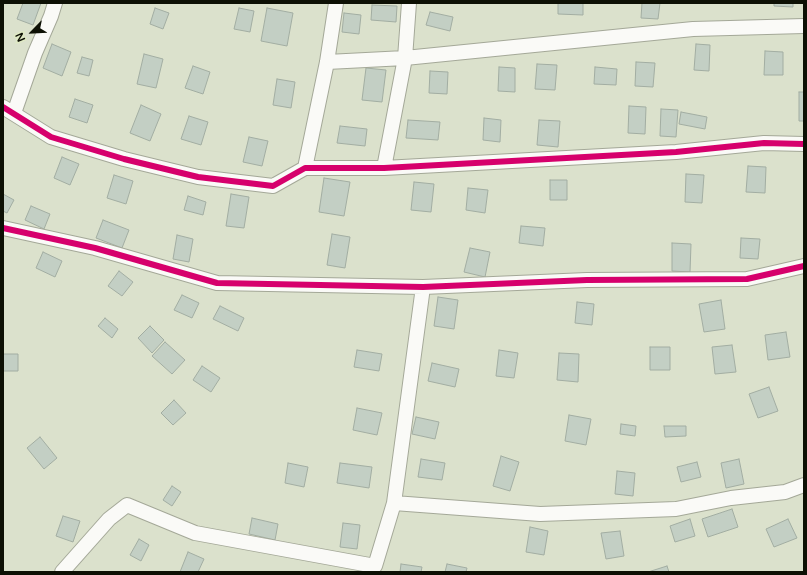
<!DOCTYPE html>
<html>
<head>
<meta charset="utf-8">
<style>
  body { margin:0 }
  #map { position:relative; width:807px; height:575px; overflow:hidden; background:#dbe1cc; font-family:"Varela Round",sans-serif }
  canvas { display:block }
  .frame { position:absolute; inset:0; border:4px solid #0d1004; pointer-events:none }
  .north { position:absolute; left:12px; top:12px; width:40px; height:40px; -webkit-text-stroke:3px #dfe9c4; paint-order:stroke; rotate:246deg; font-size:11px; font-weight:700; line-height:16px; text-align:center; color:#0d1004 }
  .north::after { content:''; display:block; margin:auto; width:14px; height:18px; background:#0d1004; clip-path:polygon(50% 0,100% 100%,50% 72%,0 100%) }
</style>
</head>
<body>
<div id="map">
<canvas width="807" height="575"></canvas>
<div class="frame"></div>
<div class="north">N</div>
</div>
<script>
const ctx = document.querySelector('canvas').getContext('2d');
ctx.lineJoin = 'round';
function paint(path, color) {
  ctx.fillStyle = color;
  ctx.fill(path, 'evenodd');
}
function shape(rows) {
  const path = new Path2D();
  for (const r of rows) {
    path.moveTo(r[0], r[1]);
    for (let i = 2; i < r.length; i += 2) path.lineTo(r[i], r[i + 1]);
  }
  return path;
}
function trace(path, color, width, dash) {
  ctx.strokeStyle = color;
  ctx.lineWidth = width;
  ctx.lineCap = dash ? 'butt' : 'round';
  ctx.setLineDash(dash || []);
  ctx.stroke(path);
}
const building = shape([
  [23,3,41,3,33,25,17,19,23,3],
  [558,3,583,3,583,15,558,14,558,3],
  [642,3,660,3,658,19,641,18,642,3],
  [774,3,793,3,793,7,774,6,774,3],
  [372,5,397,6,396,22,371,20,372,5],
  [155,8,169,13,163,29,150,24,155,8],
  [239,8,254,11,250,32,234,29,239,8],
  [267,8,293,13,287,46,261,41,267,8],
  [430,12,453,17,450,31,426,25,430,12],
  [344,13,361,15,359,34,342,32,344,13],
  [52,44,71,52,62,76,43,68,52,44],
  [696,44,710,45,709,71,694,70,696,44],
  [765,51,783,52,783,75,764,75,765,51],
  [144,54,163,59,156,88,137,84,144,54],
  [82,57,93,60,89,76,77,73,82,57],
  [636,62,655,63,653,87,635,86,636,62],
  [537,64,557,65,555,90,535,89,537,64],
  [193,66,210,72,203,94,185,88,193,66],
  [499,67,515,68,515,92,498,91,499,67],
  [595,67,617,69,616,85,594,84,595,67],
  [366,68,386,70,382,102,362,100,366,68],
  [430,71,448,72,447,94,429,93,430,71],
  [277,79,295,82,291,108,273,105,277,79],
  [799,92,804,92,804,121,799,121,799,92],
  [75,99,93,105,87,123,69,117,75,99],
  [141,105,161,114,150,141,130,133,141,105],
  [629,106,646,107,645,134,628,133,629,106],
  [661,109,678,110,676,137,660,136,661,109],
  [681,112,707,117,705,129,679,124,681,112],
  [189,116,208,122,201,145,181,139,189,116],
  [484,118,501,120,500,142,483,140,484,118],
  [408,120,440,122,438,140,406,138,408,120],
  [539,120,560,121,558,147,537,145,539,120],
  [340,126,367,129,365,146,337,143,340,126],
  [249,137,268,141,262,166,243,162,249,137],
  [62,157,79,164,70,185,54,178,62,157],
  [748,166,766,167,765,193,746,192,748,166],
  [686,174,704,175,702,203,685,202,686,174],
  [114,175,133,181,126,204,107,198,114,175],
  [324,178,350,182,344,216,319,212,324,178],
  [550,180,567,180,567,200,550,200,550,180],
  [414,182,434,184,431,212,411,210,414,182],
  [468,188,488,190,485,213,466,210,468,188],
  [3,194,14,200,7,213,3,211,3,194],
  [231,194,249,197,244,228,226,226,231,194],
  [188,196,206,202,203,215,184,210,188,196],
  [31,206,50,214,44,229,25,220,31,206],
  [103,220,129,230,122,248,96,238,103,220],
  [521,226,545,228,543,246,519,243,521,226],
  [332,234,350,237,345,268,327,265,332,234],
  [177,235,193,239,189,262,173,259,177,235],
  [741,238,760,239,758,259,740,258,741,238],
  [672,243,691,244,690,272,672,271,672,243],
  [470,248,490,252,485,277,464,272,470,248],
  [43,252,62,261,55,277,36,268,43,252],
  [119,271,133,282,122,296,108,286,119,271],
  [182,295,199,303,192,318,174,310,182,295],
  [438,297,458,300,454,329,434,326,438,297],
  [721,300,725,329,704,332,699,304,721,300],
  [577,302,594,304,592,325,575,323,577,302],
  [220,306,244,318,238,331,213,319,220,306],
  [105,318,118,329,112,338,98,326,105,318],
  [150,326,164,340,152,353,138,338,150,326],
  [786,332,790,357,768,360,765,335,786,332],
  [165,342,185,360,172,374,152,356,165,342],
  [732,345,736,372,715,374,712,347,732,345],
  [650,347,670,347,670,370,650,370,650,347],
  [357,350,382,354,379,371,354,367,357,350],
  [499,350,518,353,514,378,496,376,499,350],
  [559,353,579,354,578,382,557,380,559,353],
  [3,354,18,354,18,371,3,371,3,354],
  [432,363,459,369,455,387,428,381,432,363],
  [202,366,220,378,211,392,193,380,202,366],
  [769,387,778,411,758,418,749,394,769,387],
  [174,400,186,413,173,425,161,413,174,400],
  [357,408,382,413,377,435,353,430,357,408],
  [569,415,591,419,586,445,565,441,569,415],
  [416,417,439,422,435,439,412,434,416,417],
  [621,424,636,426,635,436,620,434,621,424],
  [664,426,686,426,686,436,665,437,664,426],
  [40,437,57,458,44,469,27,448,40,437],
  [501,456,519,462,510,491,493,486,501,456],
  [421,459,445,463,442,480,418,477,421,459],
  [739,459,744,484,726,488,721,463,739,459],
  [697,462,701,477,681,482,677,467,697,462],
  [288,463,308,467,304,487,285,483,288,463],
  [340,463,372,467,369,488,337,483,340,463],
  [617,471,635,473,633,496,615,494,617,471],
  [172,486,181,492,172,506,163,500,172,486],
  [732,509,738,527,708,537,702,519,732,509],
  [63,516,80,521,73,542,56,536,63,516],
  [252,518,278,524,275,540,249,534,252,518],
  [690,519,695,536,675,542,670,526,690,519],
  [788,519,797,538,774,547,766,529,788,519],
  [343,523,360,525,357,549,340,547,343,523],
  [530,527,548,531,544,555,526,552,530,527],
  [620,531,624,556,606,559,601,533,620,531],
  [139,539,149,545,141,561,130,555,139,539],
  [188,552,204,559,198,572,180,572,188,552],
  [401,564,422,567,421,572,400,572,401,564],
  [447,564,467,568,466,572,445,572,447,564],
  [667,566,669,572,648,572,667,566]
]);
paint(building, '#c3cfc4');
trace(building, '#a2ada2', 1);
const minor = shape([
  [327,62,405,58,693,29,804,26],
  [3,107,51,137,124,159,198,177,273,186,305,168,384,168,676,152,764,143,804,144],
  [14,113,35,53,51,16,55,3],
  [305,168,327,62,336,3],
  [384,168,405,58,409,3],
  [3,228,95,248,217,283,423,287,587,280,747,279,804,266],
  [394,503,540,514,676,509,731,498,785,492,804,485],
  [62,572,109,519,127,505,195,533,375,566,394,503,423,287]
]);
trace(minor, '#a4a898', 16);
trace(minor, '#fafaf7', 14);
trace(shape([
  [3,107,51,137,124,159,198,177,273,186,305,168,384,168,676,152,764,143,804,144],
  [3,228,95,248,217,283,423,287,587,280,747,279,804,266]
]), '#d6006c', 6);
</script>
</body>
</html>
